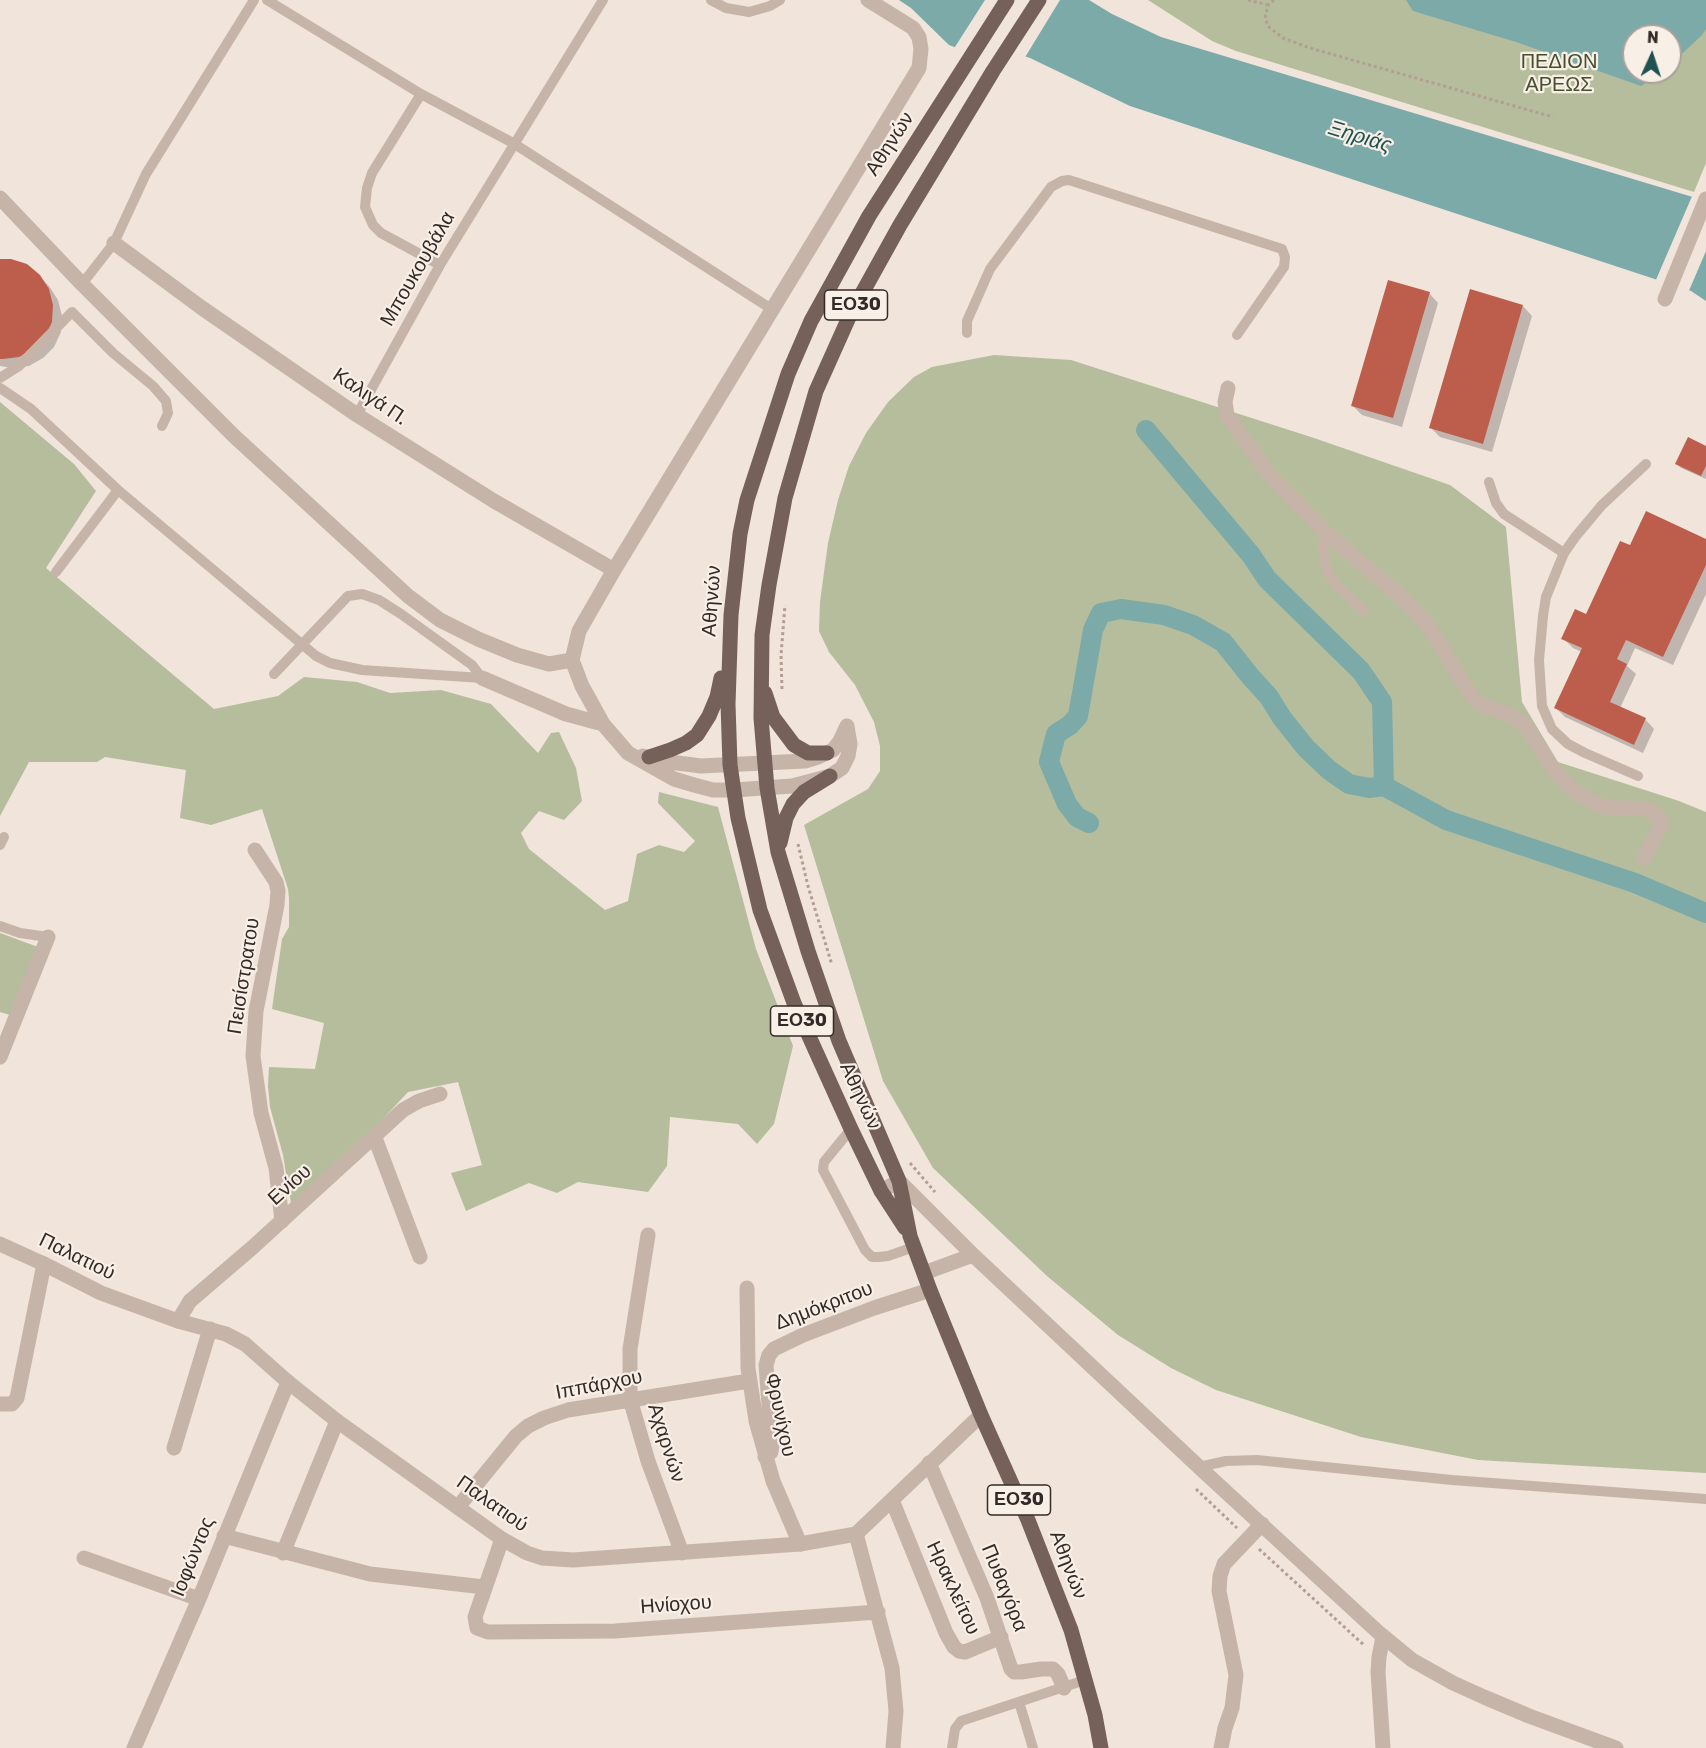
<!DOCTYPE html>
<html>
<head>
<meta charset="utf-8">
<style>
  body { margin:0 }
  #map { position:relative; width:1706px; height:1748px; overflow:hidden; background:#f0e4db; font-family:Rubik,sans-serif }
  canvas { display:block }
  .north { position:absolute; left:1622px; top:24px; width:60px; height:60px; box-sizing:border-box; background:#f8efe7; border:2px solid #aaa19b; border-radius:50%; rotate:3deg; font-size:16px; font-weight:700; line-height:24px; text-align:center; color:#342b28 }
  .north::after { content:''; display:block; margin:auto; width:21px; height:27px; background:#205251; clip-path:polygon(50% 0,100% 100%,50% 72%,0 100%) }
</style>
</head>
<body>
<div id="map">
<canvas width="1706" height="1748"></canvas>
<div class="north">N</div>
</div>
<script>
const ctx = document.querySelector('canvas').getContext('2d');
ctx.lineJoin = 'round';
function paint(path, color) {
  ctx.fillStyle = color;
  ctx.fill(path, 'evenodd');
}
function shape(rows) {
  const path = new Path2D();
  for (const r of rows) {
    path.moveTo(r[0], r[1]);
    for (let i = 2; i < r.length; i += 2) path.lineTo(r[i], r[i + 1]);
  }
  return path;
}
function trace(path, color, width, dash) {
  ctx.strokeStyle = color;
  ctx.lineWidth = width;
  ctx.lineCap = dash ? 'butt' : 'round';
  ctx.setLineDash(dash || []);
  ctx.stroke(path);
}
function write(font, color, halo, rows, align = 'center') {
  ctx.font = font + ' Rubik,sans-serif';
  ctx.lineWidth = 4.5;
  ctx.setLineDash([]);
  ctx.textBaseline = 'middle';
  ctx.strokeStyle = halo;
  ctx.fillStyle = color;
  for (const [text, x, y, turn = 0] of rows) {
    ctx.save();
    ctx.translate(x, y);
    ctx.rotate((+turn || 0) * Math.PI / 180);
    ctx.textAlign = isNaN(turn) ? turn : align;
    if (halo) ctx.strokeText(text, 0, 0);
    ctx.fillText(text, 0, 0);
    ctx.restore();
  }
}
paint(shape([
  [1148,0,1706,0,1706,163,1694,192,1236,51,1212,41],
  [1634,36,1670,36,1670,72,1634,72],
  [994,355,1071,360,1314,438,1450,485,1506,527,1522,702,1558,762,1679,801,1706,812,1706,1473,1478,1460,1361,1437,1216,1390,1171,1368,1118,1335,1047,1276,933,1168,883,1081,804,825,868,789,880,771,880,746,874,722,855,685,829,652,819,631,820,602,828,543,838,500,849,466,866,433,888,402,914,377,932,367],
  [0,402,74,464,96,491,46,568,214,709,278,696,304,677,357,682,390,693,441,690,491,704,538,753,551,733,559,732,576,768,582,801,564,820,539,811,521,833,529,849,605,910,628,901,637,854,659,845,684,852,695,841,658,803,659,792,718,807,756,949,793,1046,774,1124,757,1144,738,1124,670,1117,667,1166,648,1192,578,1182,557,1193,529,1183,466,1211,451,1173,482,1165,458,1082,408,1092,363,1140,291,1203,283,1155,270,1107,268,1086,269,1067,315,1069,324,1023,272,1009,282,939,289,927,289,898,288,889,262,809,211,825,180,818,186,770,105,757,97,762,29,762,0,816],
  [0,933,38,947,10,1015,0,1012]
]), '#b5bd9c');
paint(shape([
  [899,0,1089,0,1112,14,1161,37,1706,201,1706,301,1691,291,1130,106,1030,58,1015,53,962,50,949,45,911,8],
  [1406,0,1706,0,1706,29,1702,35,1670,65,1670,36,1634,36,1634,72,1662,72,1641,86,1516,42,1413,11]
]), '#7caaa9');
paint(shape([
  [985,0,1060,0,1024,59,1015,56,962,53,953,50],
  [1693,194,1706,198,1706,251,1688,293,1655,282]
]), '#f0e4db');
paint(shape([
  [0,261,39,276,49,286,58,300,62,316,61,332,54,347,43,358,29,366,13,368,0,366],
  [1429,293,1438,303,1402,427,1362,415,1353,406],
  [1523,306,1532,316,1492,452,1440,437,1431,428],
  [1706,447,1706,479,1681,468,1677,464],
  [1706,540,1706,594,1673,665,1635,648,1627,666,1636,674,1620,708,1645,719,1654,729,1643,753,1565,717,1556,708,1582,652,1573,648,1563,638,1587,616,1630,547]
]), '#0003');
trace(shape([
  [1146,430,1251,555,1267,579,1361,671,1382,702,1384,786,1446,820,1635,883,1706,913],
  [1089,823,1077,817,1067,804,1049,762,1056,734,1070,725,1078,716,1093,630,1101,613,1121,609,1164,615,1193,625,1223,642,1250,676,1269,697,1282,718,1306,748,1329,770,1349,784,1369,788,1384,786]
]), '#7caaa9', 20);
paint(shape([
  [0,259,11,259,27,264,40,275,49,289,53,305,52,322,45,337,34,349,19,357,3,359,0,359],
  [1388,280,1430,292,1393,418,1351,406],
  [1470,289,1523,305,1483,444,1429,428],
  [1688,437,1706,446,1706,466,1701,476,1675,464],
  [1646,511,1706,539,1706,565,1663,657,1626,640,1617,659,1627,664,1610,702,1646,718,1634,745,1554,708,1582,648,1561,639,1575,609,1586,614,1620,541,1630,545]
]), '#bd5e4c');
trace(shape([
  [1248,0,1268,5],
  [1274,0,1268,5,1265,18,1269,27,1283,38,1310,48,1553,117],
  [782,689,781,655,785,605],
  [798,844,808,886,832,965],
  [910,1163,935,1192],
  [1196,1489,1237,1528],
  [1259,1549,1365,1646]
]), '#b29e92', 3, [3, 3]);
trace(shape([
  [267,0,421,94,513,143,773,310],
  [711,0,726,8,749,12,770,6,780,0],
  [421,94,372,173,367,188,365,207,373,225,381,233,440,265],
  [82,284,114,243,146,174,254,0],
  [967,333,967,321,990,269,1051,187,1062,181,1069,180,1282,249,1285,257,1284,267,1237,335],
  [0,378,19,366,72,312,113,353,153,386,166,401,168,413,162,426],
  [0,388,31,409,118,490,316,656,330,663,362,670,482,678],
  [357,415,440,265,603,0],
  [1489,482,1496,503,1504,514,1564,553],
  [1325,532,1323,546,1326,570,1337,585,1364,611],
  [56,572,118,490],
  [274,674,348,596,362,594,379,600,401,614,472,665,482,678],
  [1638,776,1585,753,1568,744,1552,729,1542,706,1539,660,1543,616,1546,597,1564,553,1576,536,1602,505,1646,464],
  [0,845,4,837],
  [0,926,20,933,48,937],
  [851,1129,824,1162,823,1170,865,1250,872,1257,879,1257,888,1256,914,1247],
  [1199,1467,1226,1461,1257,1460,1452,1480,1706,1499],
  [1019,1702,1033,1748],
  [952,1748,955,1729,961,1721,1085,1680]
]), '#c7b4a8', 10);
trace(shape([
  [0,198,82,284,234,436,408,596,440,620,478,639,517,655,549,664,572,660],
  [114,243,202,308,357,415,494,501,614,570],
  [1665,299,1706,199],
  [1228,388,1225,402,1227,415,1269,474,1325,532,1398,594,1427,624,1473,698,1481,705,1510,715,1525,724,1553,769,1570,787,1581,795,1603,807,1647,809,1659,817,1661,824,1644,858],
  [482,678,566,714,603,724],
  [847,726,850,744,848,756,842,768,830,776,792,786,734,790,713,790,694,785,674,779,628,753,603,724,582,686,572,660,579,631,614,570,919,68,921,49,919,37,913,28,868,0],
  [643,756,670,762,701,766,805,761,818,757,833,750,840,741,847,726],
  [255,850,276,882,278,891,277,905,256,1011,253,1056,261,1113,276,1168,282,1221],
  [0,1057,48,937],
  [375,1138,420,1257],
  [648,1235,630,1349,630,1399,648,1461,682,1553],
  [747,1288,748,1368,756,1421,773,1481,800,1544],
  [178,1321,190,1301,253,1247,403,1110,419,1101,440,1094],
  [0,1404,12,1404,17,1398,44,1264],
  [174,1448,210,1329],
  [765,1457,771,1452,772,1445,766,1365,769,1355,774,1349,803,1335,874,1308,930,1290],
  [929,1463,987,1598,1011,1669,1014,1672,1021,1672,1041,1669,1053,1669,1058,1674,1064,1688],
  [892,1500,946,1633,954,1647,959,1651,965,1652,1001,1637],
  [458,1507,516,1436,528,1426,544,1418,568,1410,749,1381],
  [856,1534,892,1668,896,1711,893,1748],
  [224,1536,370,1574,484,1587],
  [502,1539,475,1617,477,1628,488,1632,615,1631,878,1612],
  [283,1553,337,1421],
  [84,1558,199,1599],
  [134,1748,199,1599,288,1382],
  [1221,1748,1225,1728,1232,1708,1236,1675,1219,1591,1220,1576,1224,1564,1262,1524],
  [1383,1748,1378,1672,1379,1657,1383,1637]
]), '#c7b4a8', 15);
trace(shape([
  [881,1191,899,1181,973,1255,1199,1467,1378,1632,1412,1660,1453,1683,1484,1697,1529,1716,1616,1748],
  [0,1244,44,1264,101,1293,178,1321,226,1334,245,1344,288,1382,337,1421,502,1539,527,1553,542,1558,573,1560,800,1544,856,1534,981,1415],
  [924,1273,973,1255]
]), '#c7b4a8', 15);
trace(shape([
  [1039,0,993,71,900,225,850,315,816,391,785,498,769,585,762,635,761,718,767,788,778,852,808,951,839,1041,899,1181,910,1236,930,1290,981,1415,1028,1520,1071,1630,1095,1715,1101,1748],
  [765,693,773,717,794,745,808,753,827,753],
  [649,757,670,750,686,743,697,735,709,716,717,697,721,678],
  [780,843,786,818,793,804,804,792,830,776],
  [905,1228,881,1191,851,1129,794,1003,760,910,738,818,730,765,728,704,731,615,740,534,747,500,788,374,811,321,869,216,1007,0]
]), '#75615a', 15);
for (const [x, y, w] of [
  [856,305,63],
  [802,1021,63],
  [1019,1500,63]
]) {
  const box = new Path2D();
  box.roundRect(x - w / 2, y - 15, w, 30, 4.5);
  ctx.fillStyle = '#f8efe7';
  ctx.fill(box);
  trace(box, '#342b28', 1.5);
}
write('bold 18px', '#342b28', null, [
  ["ΕΟ30",856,305],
  ["ΕΟ30",802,1021],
  ["ΕΟ30",1019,1500]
]);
write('20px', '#46502d', '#f8efe7', [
  ["ΠΕΔΙΟΝ",1559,62],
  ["ΑΡΕΩΣ",1559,85]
]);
write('20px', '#342b28', '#f8efe7', [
  ["Αθηνών",890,144,-57],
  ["Μπουκουβάλα",418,269,-60],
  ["Καλιγά Π.",370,397,34],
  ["Αθηνών",712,601,-86],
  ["Πεισίστρατου",244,976,-81],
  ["Αθηνών",860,1096,65],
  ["Ενίου",290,1185,-42],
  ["Παλατιού",77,1257,26],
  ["Δημόκριτου",824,1306,-21],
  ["Ιππάρχου",599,1385,-11],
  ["Φρυνίχου",780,1415,78],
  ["Αχαρνών",666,1443,72],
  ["Παλατιού",492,1504,35],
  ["Ιοφώντος",193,1557,-68],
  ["Αθηνών",1068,1565,69],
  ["Ηρακλείτου",953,1588,65],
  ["Πυθαγόρα",1004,1588,68],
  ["Ηνίοχου",676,1605,-4]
]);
write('italic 21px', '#205251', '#f8efe7', [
  ["Ξηριάς",1360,137,17]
]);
</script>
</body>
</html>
